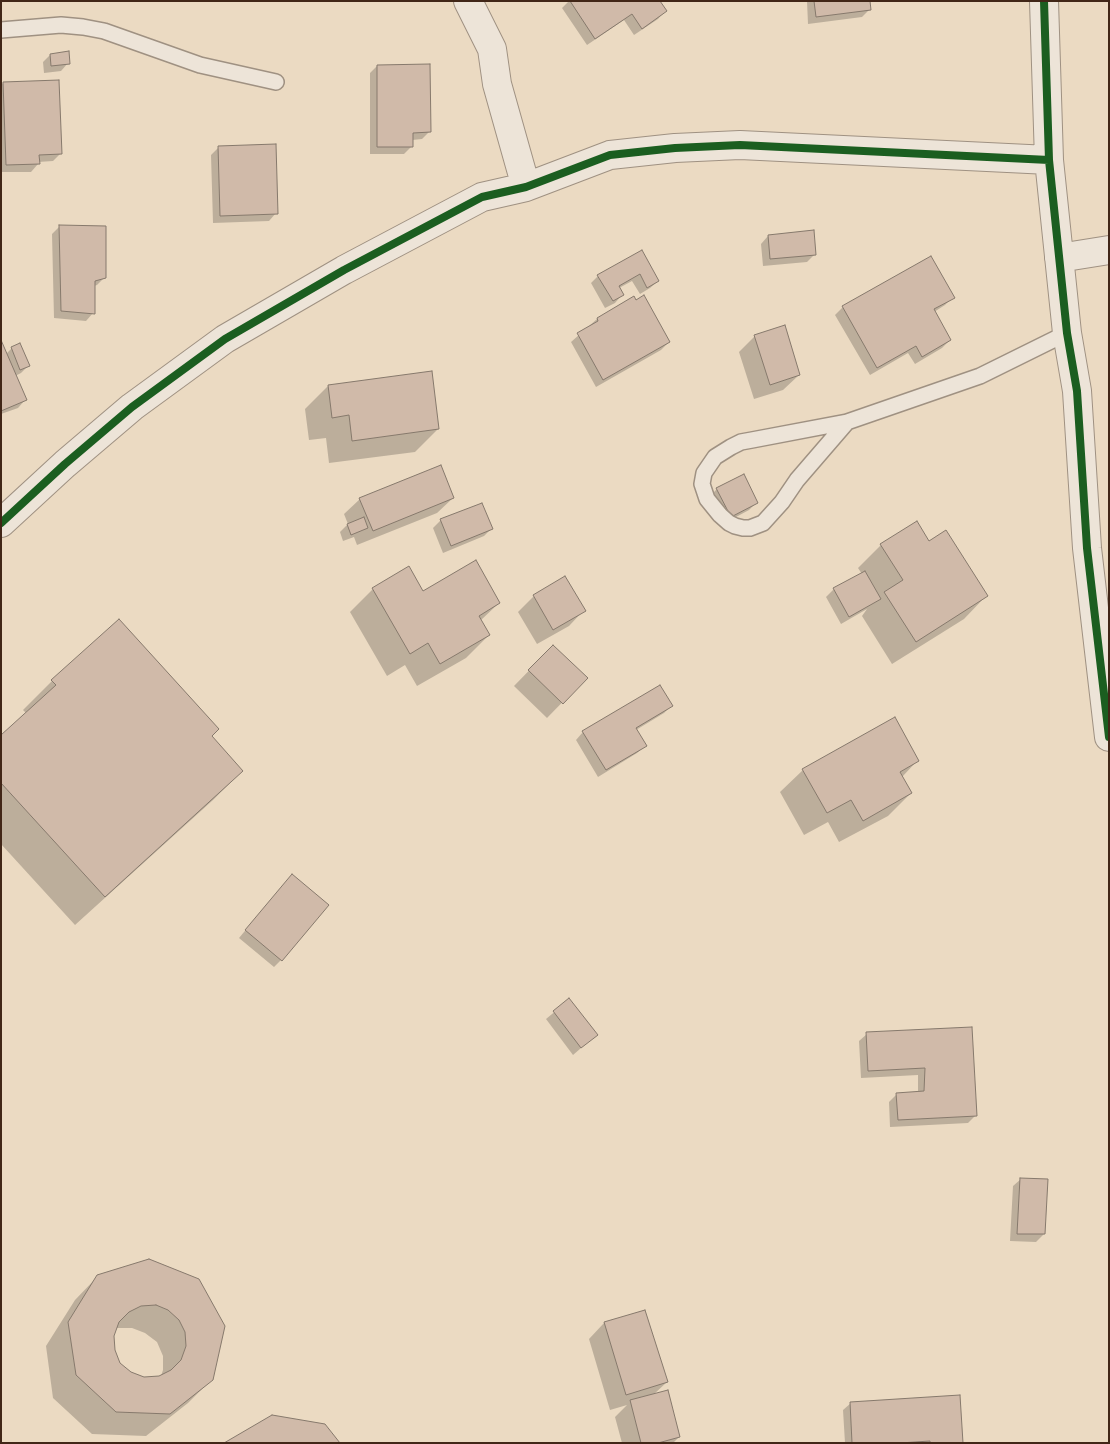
<!DOCTYPE html>
<html>
<head>
<meta charset="utf-8">
<style>
  body { margin:0 }
  #map { position:relative; width:1110px; height:1444px; overflow:hidden; background:#ebdac2; font-family:"IM FELL Double Pica",serif }
  canvas { display:block }
  .frame { position:absolute; inset:0; border:2px solid #412617; pointer-events:none }
</style>
</head>
<body>
<div id="map">
<canvas width="1110" height="1444"></canvas>
<div class="frame"></div>
</div>
<script>
const ctx = document.querySelector('canvas').getContext('2d');
ctx.lineJoin = 'round';
function paint(path, color) {
  ctx.fillStyle = color;
  ctx.fill(path, 'evenodd');
}
function shape(rows) {
  const path = new Path2D();
  for (const r of rows) {
    path.moveTo(r[0], r[1]);
    for (let i = 2; i < r.length; i += 2) path.lineTo(r[i], r[i + 1]);
  }
  return path;
}
function trace(path, color, width, dash) {
  ctx.strokeStyle = color;
  ctx.lineWidth = width;
  ctx.lineCap = dash ? 'butt' : 'round';
  ctx.setLineDash(dash || []);
  ctx.stroke(path);
}
paint(shape([
  [569,1,658,1,665,11,658,19,634,35,624,20,587,45,562,8],
  [807,1,869,1,870,9,862,17,808,24],
  [50,55,68,63,61,71,44,73,43,62],
  [377,66,429,132,422,139,412,140,412,146,404,154,370,154,370,73],
  [3,83,60,154,53,161,38,162,38,164,31,172,1,172,1,85],
  [218,148,276,213,269,221,213,223,211,155],
  [59,227,105,277,97,285,94,286,93,313,86,321,54,318,52,234],
  [768,236,815,254,807,262,763,266,761,244],
  [642,251,658,281,650,288,640,294,632,281,619,288,622,295,615,303,605,308,591,283,598,276],
  [953,297,945,305,934,312,950,340,942,348,915,364,908,353,870,375,835,315,843,307],
  [597,319,669,342,661,350,596,387,571,342],
  [755,336,799,375,783,390,754,399,739,352],
  [1,343,6,354,12,348,20,345,29,365,21,373,15,376,25,400,18,408,1,414],
  [328,386,438,429,415,452,329,463,326,438,309,440,305,409],
  [717,489,757,502,749,510,723,524,709,497],
  [453,498,437,513,357,545,354,537,343,541,340,532,348,524,344,514,360,499],
  [441,520,491,529,484,536,443,553,433,528],
  [917,523,929,542,986,596,964,619,892,664,862,616,867,609,841,624,826,597,834,589,862,574,858,568,881,545],
  [564,578,584,610,569,626,537,644,518,612,534,596],
  [373,589,423,593,499,603,480,621,489,635,466,658,417,686,405,665,387,676,350,612],
  [553,646,586,678,547,718,514,686],
  [52,681,210,736,242,771,213,800,75,925,1,844,1,737,27,714,23,710],
  [671,706,664,713,636,730,645,746,637,753,598,777,576,740,583,732],
  [917,761,902,777,911,793,888,816,839,842,828,822,804,835,780,792,803,770],
  [284,884,281,960,274,967,239,938],
  [569,1000,596,1035,573,1055,546,1019],
  [971,1028,976,1115,968,1123,890,1127,889,1102,897,1094,918,1093,918,1075,861,1078,859,1041,867,1034],
  [1021,1179,1044,1234,1036,1242,1010,1241,1013,1186],
  [149,1260,212,1379,188,1403,146,1436,92,1434,53,1398,46,1346,75,1300,98,1276],
  [117,1328,132,1328,145,1333,157,1342,163,1356,163,1370,161,1376,144,1378,130,1373,119,1363,113,1350,113,1336,115,1329],
  [644,1312,667,1382,653,1395,679,1437,673,1443,622,1443,615,1417,627,1405,610,1410,589,1339,604,1323],
  [851,1403,962,1443,845,1443,843,1410]
]), '#0003');
const building = shape([
  [570,1,660,1,667,11,642,29,632,14,595,39,570,1],
  [814,1,870,1,871,10,816,17,814,1],
  [69,51,70,64,51,66,50,54,69,51],
  [430,64,431,132,413,133,413,147,377,147,377,65,430,64],
  [59,80,62,154,39,155,40,164,6,165,3,82,59,80],
  [276,144,278,214,220,216,218,146,276,144],
  [59,225,106,226,106,278,95,281,95,314,61,311,59,225],
  [814,230,816,255,770,259,768,235,814,230],
  [642,250,659,281,647,288,640,274,619,286,624,295,613,301,597,275,642,250],
  [931,256,955,298,934,309,951,340,922,357,916,346,877,368,842,306,931,256],
  [644,295,670,342,603,380,577,333,598,321,597,318,634,296,636,300,644,295],
  [785,325,800,375,770,385,754,335,785,325],
  [1,340,27,400,1,411,1,340],
  [20,343,30,366,20,370,11,347,20,343],
  [432,371,439,429,352,441,349,415,332,418,328,385,432,371],
  [441,465,454,498,373,531,359,498,441,465],
  [744,474,758,503,731,517,716,488,744,474],
  [482,503,493,529,451,546,440,519,482,503],
  [364,517,368,528,351,535,347,524,364,517],
  [917,521,929,541,946,530,988,596,916,642,884,592,903,580,880,544,917,521],
  [476,560,500,603,479,616,490,635,440,664,428,643,410,654,372,588,409,566,423,591,476,560],
  [865,571,881,599,849,617,833,588,865,571],
  [565,576,586,611,553,630,533,595,565,576],
  [119,619,219,729,212,736,243,771,105,897,1,783,1,735,56,685,51,680,119,619],
  [553,645,588,678,563,704,528,670,553,645],
  [660,685,673,706,636,728,647,746,606,770,582,731,660,685],
  [895,717,919,761,900,772,912,793,863,821,851,800,827,813,802,769,895,717],
  [292,874,329,905,282,961,245,930,292,874],
  [569,998,598,1035,581,1048,553,1011,569,998],
  [972,1027,977,1116,898,1120,896,1093,924,1091,925,1068,868,1071,866,1032,972,1027],
  [1020,1178,1048,1179,1045,1234,1017,1234,1020,1178],
  [149,1259,199,1279,225,1326,213,1380,170,1414,116,1412,76,1375,68,1322,97,1275,149,1259],
  [156,1305,168,1310,179,1320,185,1332,186,1346,181,1360,171,1370,159,1376,144,1377,131,1372,120,1363,115,1350,114,1336,119,1322,129,1312,141,1306,156,1305],
  [645,1310,668,1382,626,1395,604,1322,645,1310],
  [668,1390,680,1437,658,1443,641,1443,630,1400,668,1390],
  [960,1395,963,1443,930,1443,930,1441,900,1443,852,1443,850,1402,960,1395],
  [272,1415,325,1424,340,1443,224,1443,272,1415]
]);
paint(building, '#d0baa9');
trace(building, '#86796c', 1);
const service = shape([
  [1,30,61,25,83,27,104,31,200,65,276,82],
  [847,422,797,480,782,502,763,523,750,528,743,528,735,526,729,523,720,515,707,499,702,484,704,473,715,457,731,447,741,442,752,440,847,422,980,376,1067,333]
]);
const minor = shape([
  [468,1,492,49,497,84,526,187],
  [1044,1,1049,160,1067,333,1077,391,1087,548,1109,737],
  [1059,258,1109,250],
  [1,523,65,464,132,407,225,339,344,270,482,197,526,187,610,155,675,148,740,145,1049,160]
]);
trace(service, '#9f9182', 18);
trace(minor, '#9f9182', 30);
trace(service, '#ede4d8', 15);
trace(minor, '#ede4d8', 28);
trace(shape([
  [1044,1,1049,160,1067,333,1077,391,1087,548,1109,737],
  [1,523,65,464,132,407,225,339,344,270,482,197,526,187,610,155,675,148,740,145,1049,160]
]), '#1b5e20', 8);
</script>
</body>
</html>
